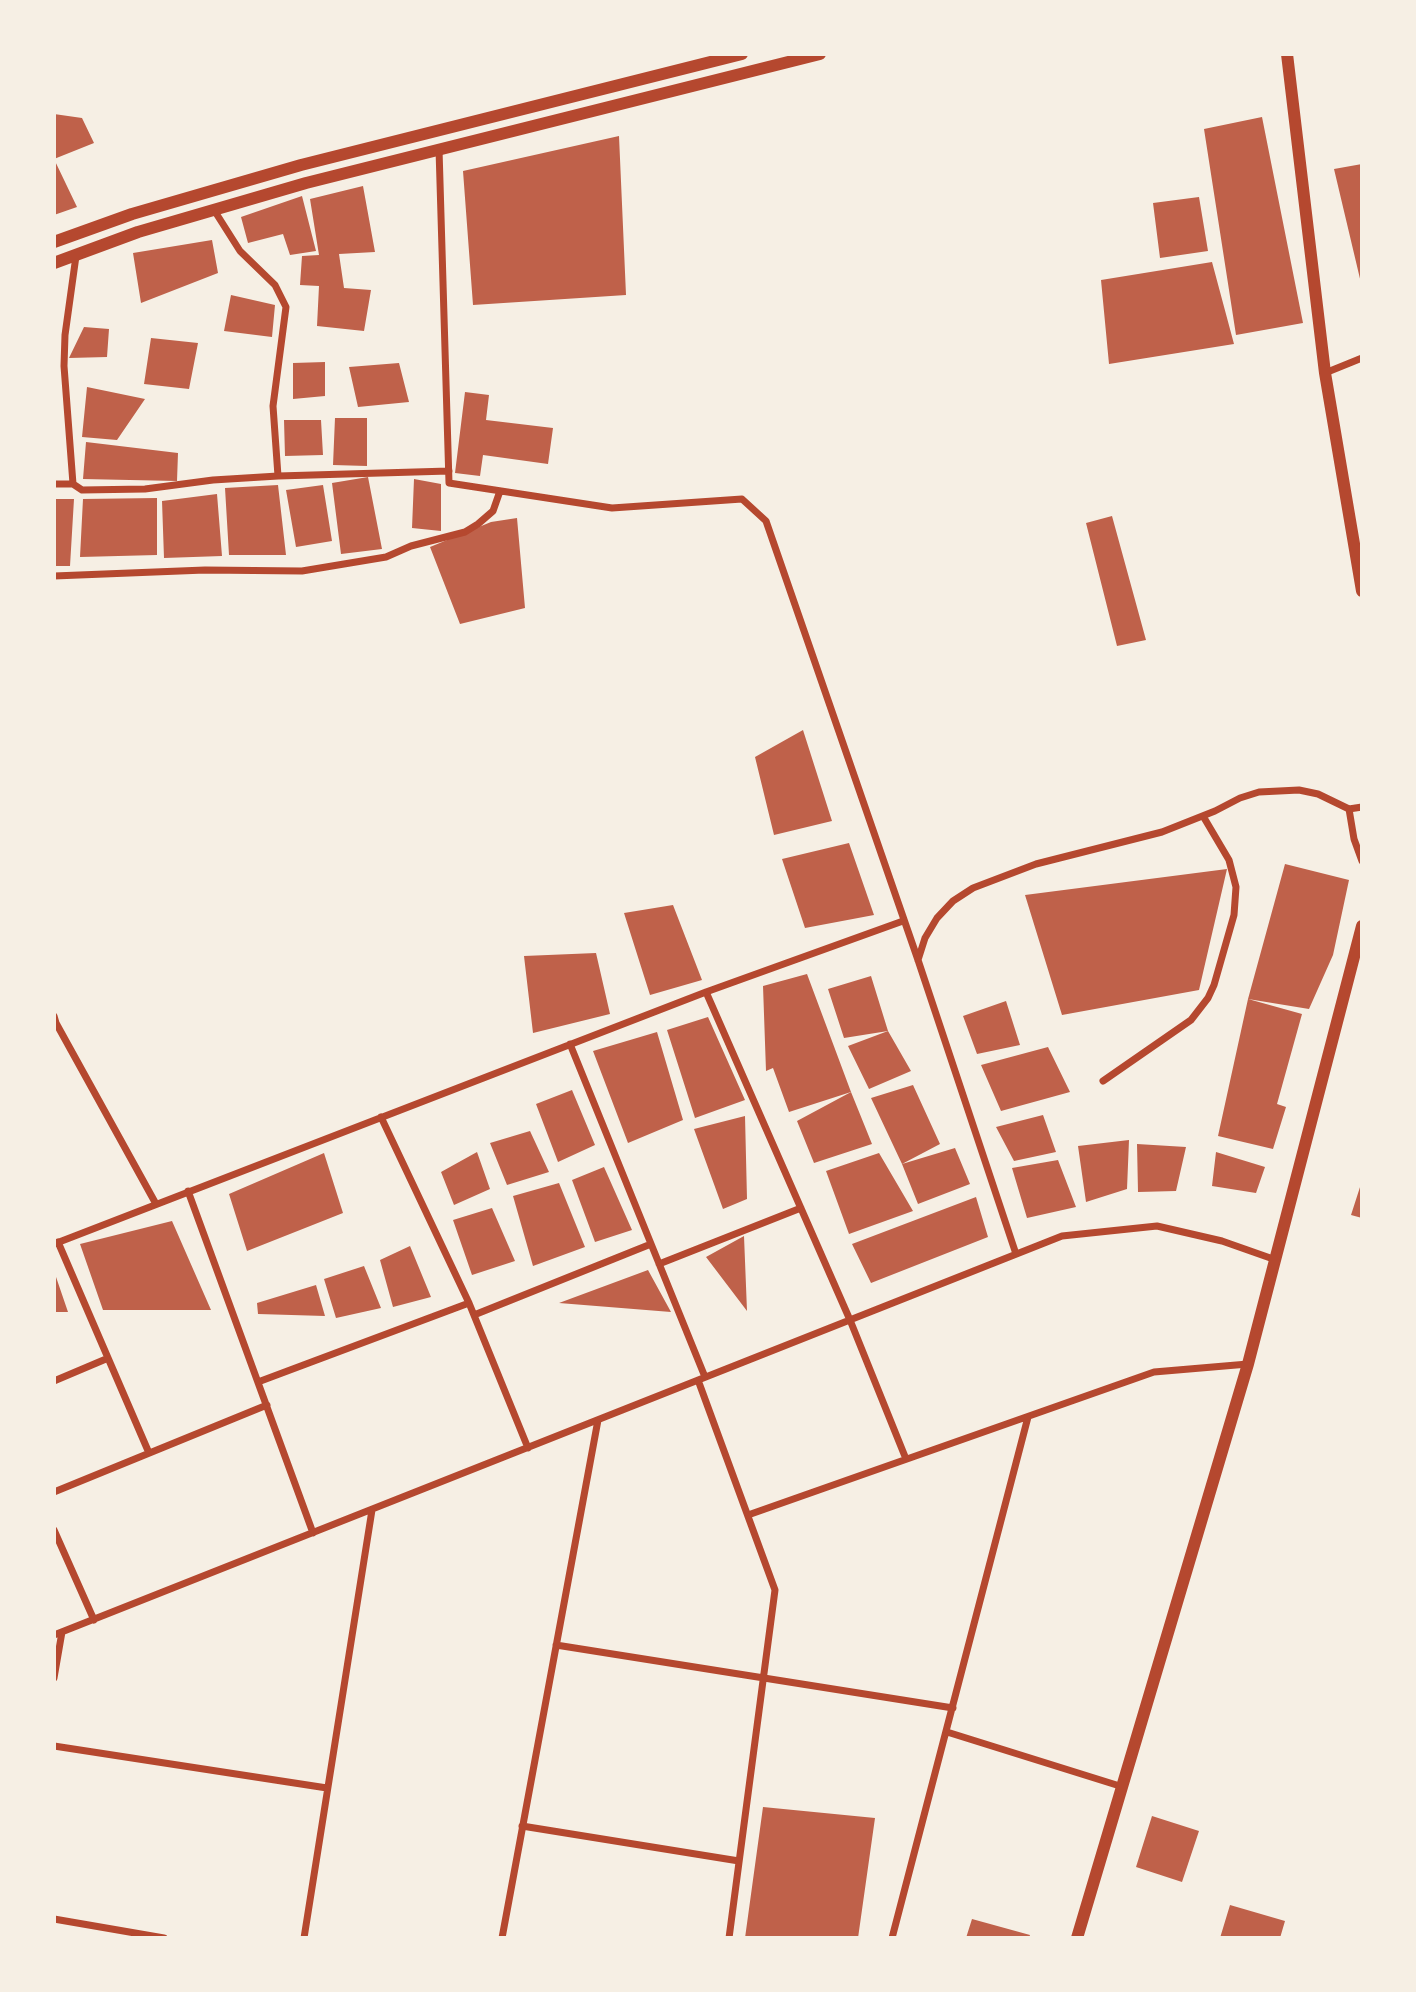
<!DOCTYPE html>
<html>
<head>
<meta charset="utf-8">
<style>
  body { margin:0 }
  #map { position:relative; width:1416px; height:1992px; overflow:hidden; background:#f6efe4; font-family:Barlow,sans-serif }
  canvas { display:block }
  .frame { position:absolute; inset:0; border:56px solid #f6efe4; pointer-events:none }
</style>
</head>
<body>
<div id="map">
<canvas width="1416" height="1992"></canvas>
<div class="frame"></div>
</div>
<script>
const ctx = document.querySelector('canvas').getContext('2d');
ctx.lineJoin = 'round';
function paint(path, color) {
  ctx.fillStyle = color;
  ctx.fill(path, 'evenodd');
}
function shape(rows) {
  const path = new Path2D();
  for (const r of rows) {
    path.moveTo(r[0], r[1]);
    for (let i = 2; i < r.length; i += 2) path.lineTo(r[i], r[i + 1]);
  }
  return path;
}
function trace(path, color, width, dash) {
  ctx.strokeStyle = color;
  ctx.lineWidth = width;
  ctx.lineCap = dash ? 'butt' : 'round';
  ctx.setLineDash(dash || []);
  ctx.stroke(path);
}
paint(shape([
  [54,114,82,118,94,143,54,159,77,207,54,215],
  [1262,117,1303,323,1236,335,1204,129],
  [619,136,626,295,473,305,463,171],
  [1362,164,1362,283,1361,283,1334,169],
  [363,186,375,252,339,254,344,288,371,290,364,331,317,326,319,286,300,285,302,256,319,255,310,199],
  [302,196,316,251,290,255,283,234,248,243,241,217],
  [1199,197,1208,251,1160,258,1153,203],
  [212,240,218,273,141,303,133,253],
  [1212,262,1234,344,1109,364,1101,280],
  [231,295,275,305,272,337,224,331],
  [84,327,109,329,107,357,69,358],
  [151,338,198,343,189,389,144,384],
  [325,362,325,396,293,399,293,363],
  [399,363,409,402,358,407,349,367],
  [87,387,145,399,117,440,82,437],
  [465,392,489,395,486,420,553,428,548,464,483,455,480,476,455,473],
  [335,418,367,418,367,466,333,465],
  [284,420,321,420,323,455,285,456],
  [86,442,178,453,177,481,83,479],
  [368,477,382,549,341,554,332,483],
  [414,479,441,484,441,531,412,528],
  [278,485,286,555,229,555,225,488],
  [323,485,332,541,296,547,286,490],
  [217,494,222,556,164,558,162,501],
  [157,498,157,555,80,557,83,499],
  [54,499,74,499,70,566,54,566],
  [1112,516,1146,640,1117,646,1086,523],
  [517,518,525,608,460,624,430,547,491,522],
  [803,730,832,821,774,835,755,757],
  [849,843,874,915,805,928,782,859],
  [1285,864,1349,880,1333,955,1309,1009,1248,999,1302,1014,1277,1104,1286,1107,1273,1149,1218,1136,1248,999],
  [1227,869,1199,990,1062,1015,1025,895],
  [673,905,702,980,650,995,624,913],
  [596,953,610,1014,533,1033,524,956],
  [807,974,851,1092,789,1112,773,1068,766,1071,763,986],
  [871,976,888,1031,911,1071,869,1089,848,1046,888,1031,844,1038,828,989],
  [1006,1001,1020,1045,977,1054,963,1016],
  [708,1017,745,1100,695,1118,667,1030],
  [657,1032,683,1120,628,1143,593,1051],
  [1048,1047,1070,1092,1001,1111,981,1065],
  [913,1085,940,1144,902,1164,871,1098],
  [572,1090,595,1145,558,1162,536,1104],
  [851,1092,872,1144,814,1163,797,1121],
  [1043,1115,1056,1152,1014,1161,996,1127],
  [745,1116,747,1199,723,1209,694,1129],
  [530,1131,549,1172,507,1185,490,1143],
  [1129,1140,1127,1189,1086,1202,1078,1146],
  [1137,1144,1186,1147,1176,1191,1138,1192],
  [955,1148,970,1184,918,1204,902,1164],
  [477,1152,490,1189,454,1205,441,1172],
  [1216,1152,1265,1167,1256,1193,1212,1186],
  [324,1153,343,1213,247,1251,229,1194],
  [879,1153,913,1211,849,1234,826,1171],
  [1058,1160,1076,1207,1027,1218,1012,1168],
  [604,1167,632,1230,595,1242,572,1180],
  [559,1183,585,1247,533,1266,513,1196],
  [1361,1184,1362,1184,1362,1218,1351,1215],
  [976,1197,988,1237,871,1283,852,1244],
  [492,1208,515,1261,472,1275,453,1220],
  [172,1221,211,1310,103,1310,80,1244],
  [744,1236,747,1311,706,1257],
  [410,1246,431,1297,393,1307,380,1260],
  [364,1266,381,1308,336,1318,324,1279],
  [648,1270,671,1312,559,1303],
  [54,1274,55,1274,68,1312,54,1312],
  [316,1285,325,1316,258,1314,257,1303],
  [763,1807,875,1818,858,1938,745,1938],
  [1152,1816,1199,1831,1182,1882,1136,1867],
  [1230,1905,1285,1921,1280,1938,1220,1938],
  [972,1919,1030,1935,1029,1938,966,1938]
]), '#bf614a');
trace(shape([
  [439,149,449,483,612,508,742,499,766,521,918,960,1016,1254],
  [214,210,240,251,275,285,286,307,273,406,278,476,449,471],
  [76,256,65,335,64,366,73,484,82,490,145,489,213,480,278,476],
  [1325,373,1362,358],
  [54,484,73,484],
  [54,576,205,570,302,571,386,557,411,546,465,532,478,524,493,511,500,491],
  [1349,809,1354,839,1362,861],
  [918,960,925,938,937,918,953,901,973,888,1036,864,1162,832,1215,811,1240,798,1259,792,1299,790,1318,794,1349,809,1362,807],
  [706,992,850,1320,906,1459],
  [54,1016,56,1023,156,1204],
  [570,1044,705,1377],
  [1103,1081,1191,1020,1208,998,1214,985,1234,915,1236,887,1229,860,1203,816],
  [381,1117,469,1303,528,1448],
  [188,1191,313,1533],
  [58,1242,149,1453],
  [54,1244,706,992,903,921],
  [659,1264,801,1208],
  [474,1315,651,1244],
  [698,1380,775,1590,729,1938],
  [54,1381,106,1359],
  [258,1382,469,1303],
  [54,1492,267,1405],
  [748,1515,1154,1372,1248,1364],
  [54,1530,94,1620],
  [54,1635,1062,1236,1157,1226,1222,1241,1276,1260],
  [556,1645,953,1708],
  [54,1678,62,1632],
  [947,1732,1123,1787],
  [54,1746,327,1788],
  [522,1826,739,1861],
  [54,1919,164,1938],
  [304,1938,372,1510],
  [502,1938,598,1420],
  [892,1938,1028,1417]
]), '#b5482f', 7);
trace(shape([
  [1287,54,1325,373,1362,591],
  [54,242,132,214,301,165,742,54],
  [54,263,138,232,306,183,820,54],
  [1077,1938,1248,1364,1362,926]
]), '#b5482f', 12);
</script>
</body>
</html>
